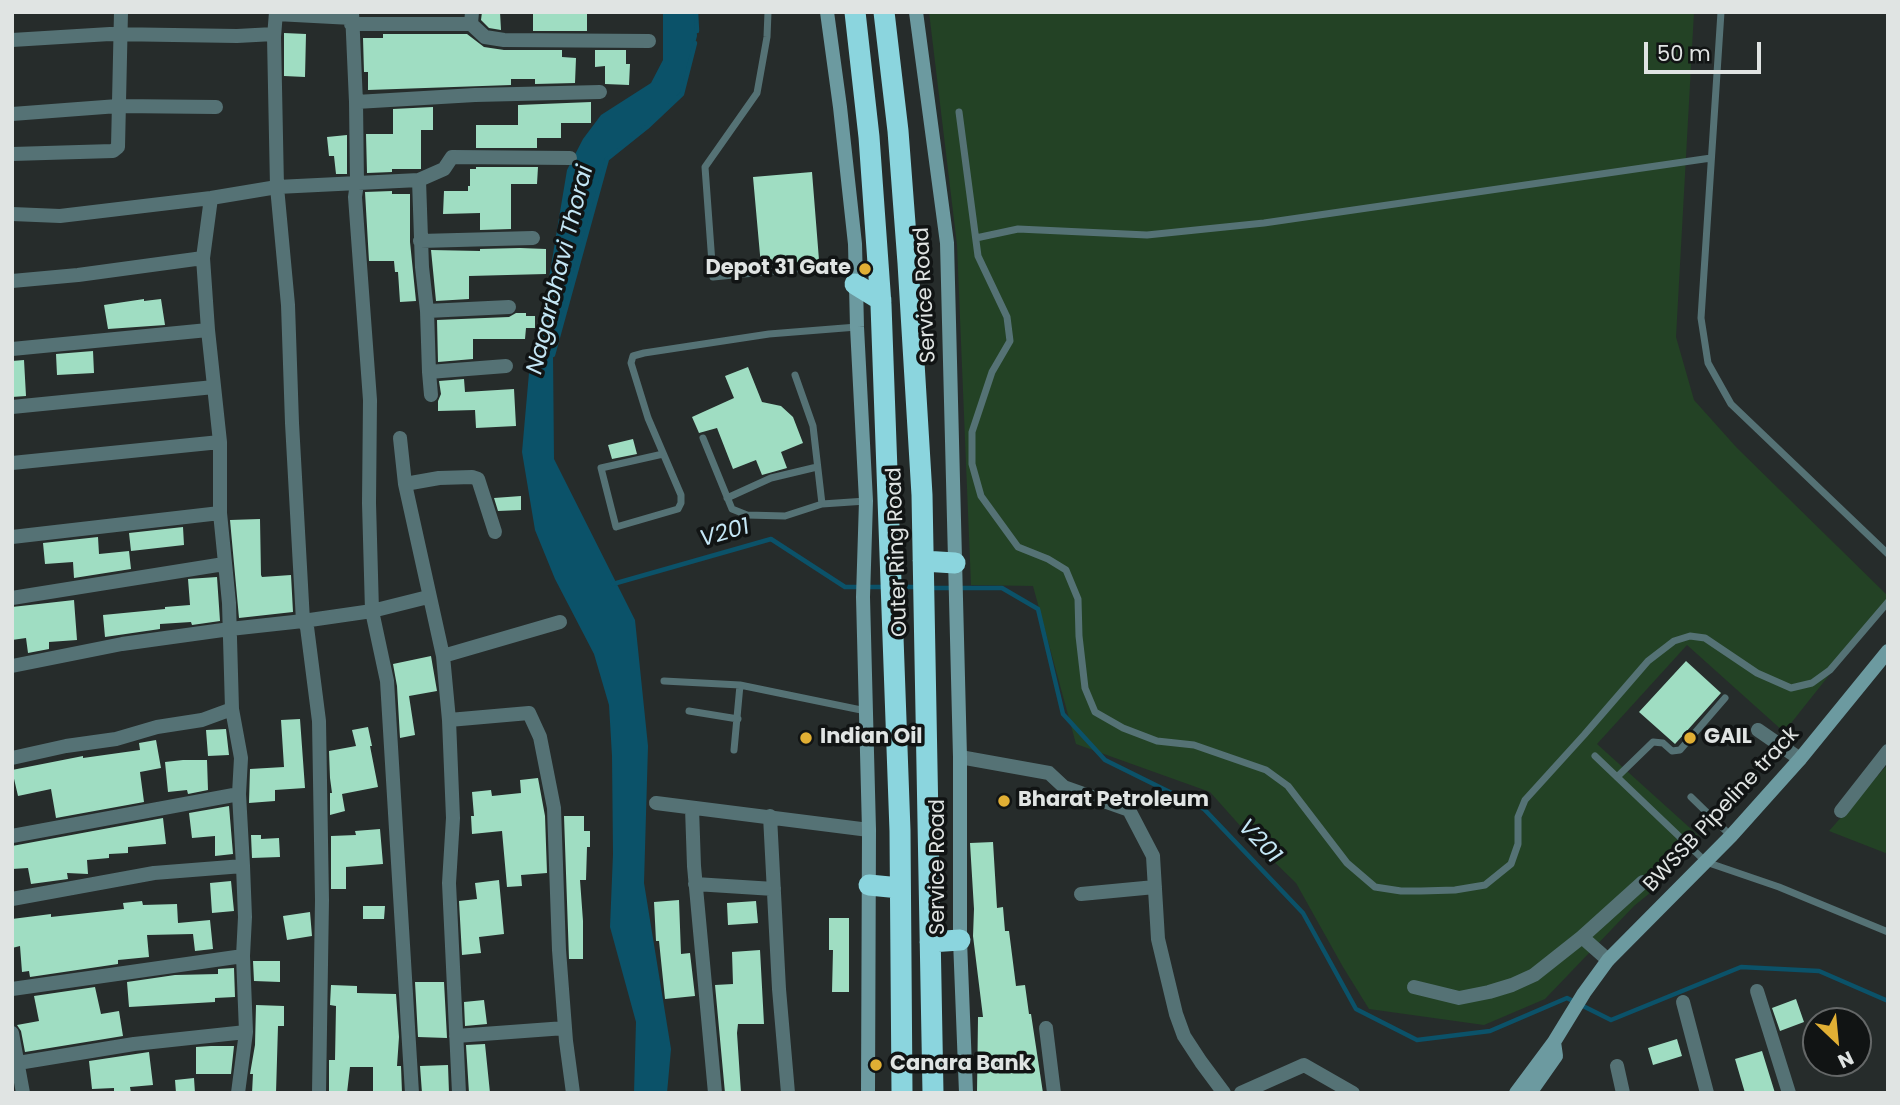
<!DOCTYPE html>
<html>
<head>
<meta charset="utf-8">
<style>
  body { margin:0 }
  #map { position:relative; width:1900px; height:1105px; overflow:hidden; background:#262c2b; font-family:Poppins,sans-serif }
  canvas { display:block }
  .frame { position:absolute; inset:0; border:14px solid #e0e4e3; pointer-events:none }
  .north { position:absolute; left:1802px; top:1007px; width:70px; height:70px; box-sizing:border-box; background:#111414; border:2px solid #646767; border-radius:50%; rotate:154deg; font-size:19px; font-weight:700; line-height:28px; text-align:center; color:#e0e4e3 }
  .north::after { content:''; display:block; margin:auto; width:24px; height:32px; background:#e1af34; clip-path:polygon(50% 0,100% 100%,50% 72%,0 100%) }
  .scale { position:absolute; left:1644px; top:42px; width:117px; height:32px; box-sizing:border-box; border:4px solid #e0e4e3; border-top:0; padding-left:9px; font-size:21px; line-height:24px; white-space:nowrap; color:#e0e4e3; -webkit-text-stroke:5px #111414; paint-order:stroke }
</style>
</head>
<body>
<div id="map">
<canvas width="1900" height="1105"></canvas>
<div class="frame"></div>
<div class="north">N</div>
<div class="scale">50 m</div>
</div>
<script>
const ctx = document.querySelector('canvas').getContext('2d');
ctx.lineJoin = 'round';
function paint(path, color) {
  ctx.fillStyle = color;
  ctx.fill(path, 'evenodd');
}
function shape(rows) {
  const path = new Path2D();
  for (const r of rows) {
    path.moveTo(r[0], r[1]);
    for (let i = 2; i < r.length; i += 2) path.lineTo(r[i], r[i + 1]);
  }
  return path;
}
function trace(path, color, width, dash) {
  ctx.strokeStyle = color;
  ctx.lineWidth = width;
  ctx.lineCap = dash ? 'butt' : 'round';
  ctx.setLineDash(dash || []);
  ctx.stroke(path);
}
function write(font, color, halo, rows, align = 'center') {
  ctx.font = font + ' Poppins,sans-serif';
  ctx.lineWidth = 7;
  ctx.setLineDash([]);
  ctx.textBaseline = 'middle';
  ctx.strokeStyle = halo;
  ctx.fillStyle = color;
  for (const [text, x, y, turn = 0] of rows) {
    ctx.save();
    ctx.translate(x, y);
    ctx.rotate((+turn || 0) * Math.PI / 180);
    ctx.textAlign = isNaN(turn) ? turn : align;
    if (halo) ctx.strokeText(text, 0, 0);
    ctx.fillText(text, 0, 0);
    ctx.restore();
  }
}
paint(shape([
  [929,12,1694,12,1676,337,1694,400,1737,448,1888,596,1888,601,1784,732,1687,645,1597,744,1700,837,1667,879,1634,906,1545,999,1484,1025,1369,1009,1343,967,1296,883,1260,848,1210,792,1076,744,1033,586,971,585,957,245],
  [1888,764,1888,854,1829,831]
]), '#234225');
paint(shape([
  [663,12,696,12,697,36,682,94,645,129,607,159,553,355,554,459,635,620,648,746,644,883,671,1049,667,1093,634,1093,636,1022,610,927,613,854,612,756,609,705,594,654,555,579,535,530,522,452,529,373,548,284,567,170,583,139,601,115,651,83,663,60]
]), '#0b5269');
trace(shape([
  [696,12,697,31],
  [553,355,607,159,647,127,682,94,695,43],
  [613,584,771,539,845,587,884,587],
  [897,587,916,587],
  [928,588,1002,588,1038,609,1063,714,1105,760,1204,809,1303,913,1356,1009,1417,1040,1490,1031,1567,998,1611,1020,1741,967,1819,971,1888,1001]
]), '#0b5269', 4.5);
paint(shape([
  [482,12,500,12,501,30,489,28,481,20],
  [533,12,587,13,587,31,533,31],
  [284,33,306,34,305,77,284,76],
  [383,34,467,34,484,47,504,50,562,50,562,57,576,58,575,83,535,84,535,79,511,79,511,85,368,90,368,72,364,72,363,38,383,38],
  [595,50,626,50,626,64,630,64,629,85,605,84,605,66,595,67],
  [591,102,591,123,561,123,561,138,537,138,537,148,476,148,476,125,518,125,518,105],
  [433,107,433,130,421,130,421,169,392,169,392,172,367,173,366,134,393,134,393,109],
  [347,135,347,174,336,174,334,156,329,156,327,137],
  [476,167,538,167,537,184,511,184,511,229,480,230,480,213,443,214,444,191,468,191,468,186,470,186,470,169,476,169],
  [812,172,819,260,761,266,753,177],
  [392,191,392,194,410,194,410,242,416,301,400,302,398,272,395,272,394,261,369,261,365,192],
  [520,248,546,249,546,274,469,276,469,299,436,301,431,250,480,251,480,249],
  [144,299,144,301,161,299,165,325,108,329,104,305],
  [516,313,526,313,526,316,535,316,535,328,526,328,525,339,473,339,473,359,438,362,437,320,509,317],
  [93,351,94,373,57,375,56,354],
  [24,360,26,396,12,397,12,361],
  [748,367,762,402,781,406,793,417,803,443,781,452,787,468,762,475,756,460,733,469,717,428,699,433,692,417,734,398,725,376],
  [464,379,465,392,514,389,516,426,476,428,475,410,438,411,438,401,441,394,439,381],
  [633,439,637,454,612,459,608,445],
  [521,496,521,510,498,511,494,498],
  [260,519,261,575,262,577,291,575,293,612,239,618,230,520],
  [183,527,184,545,131,551,129,533],
  [98,537,99,554,129,551,131,569,74,578,73,562,45,564,43,543],
  [217,577,220,621,192,625,191,622,160,624,160,629,105,637,103,615,165,609,165,607,190,605,188,579],
  [74,600,77,640,49,642,49,649,28,653,26,638,12,640,12,607],
  [431,656,437,691,409,696,415,735,400,738,397,686,393,664],
  [1686,661,1721,693,1675,744,1639,712],
  [300,719,305,788,275,790,275,801,249,803,250,769,284,767,281,720],
  [368,727,372,746,370,746,378,787,342,794,345,811,330,815,330,793,332,793,330,778,329,751,356,746,352,730],
  [226,729,229,755,208,756,206,730],
  [156,740,161,768,140,772,144,802,56,818,51,789,18,796,12,770,83,756,83,758,140,750,139,743],
  [183,760,207,760,208,790,188,794,187,790,168,792,165,762],
  [538,778,545,816,547,873,521,875,522,886,507,887,502,831,472,834,471,816,474,816,472,792,491,790,492,796,521,793,520,780],
  [229,806,233,854,215,856,215,836,192,838,189,813],
  [564,816,584,816,584,831,590,831,590,847,587,847,586,880,580,880,583,921,583,959,569,959],
  [163,818,166,844,128,847,128,853,109,854,109,858,87,860,88,874,67,873,68,879,31,884,28,868,12,869,12,846],
  [380,829,383,864,346,867,346,889,331,889,331,836,356,835,355,831],
  [251,835,261,835,261,839,279,838,280,857,252,858],
  [993,842,997,908,1003,907,1005,931,1009,931,1016,986,1025,985,1029,1014,1031,1014,1043,1093,977,1093,978,1017,983,1017,973,936,974,909,970,843],
  [499,880,504,934,479,937,481,953,462,955,459,901,477,899,475,883],
  [231,881,234,911,212,913,210,883],
  [679,900,681,954,690,953,695,996,665,999,659,941,656,941,654,902],
  [142,901,143,905,177,904,178,923,210,920,213,949,195,951,193,934,147,935,149,957,118,960,118,964,30,977,29,971,22,972,20,946,12,948,12,919,51,914,51,917,124,909,123,903],
  [756,901,758,923,728,925,727,903],
  [363,906,385,906,384,919,363,919],
  [310,912,312,936,287,940,283,916],
  [829,918,849,918,849,992,832,992,833,950,829,950],
  [760,950,764,1024,738,1024,737,1033,741,1093,725,1093,715,985,733,984,732,952],
  [253,961,280,961,280,982,254,981],
  [234,968,235,997,215,998,215,1002,129,1007,127,982,175,975,218,974,218,969],
  [415,982,444,982,447,1038,418,1037],
  [331,985,357,986,357,993,396,994,399,1037,397,1066,401,1066,402,1093,373,1093,373,1067,350,1067,347,1093,329,1093,329,1060,335,1060,336,1006,330,1005],
  [95,987,101,1014,119,1011,123,1036,25,1052,21,1031,17,1025,39,1021,34,996],
  [1796,999,1804,1022,1780,1031,1772,1008],
  [484,1000,487,1024,465,1026,464,1002],
  [256,1005,284,1006,284,1026,278,1026,276,1093,252,1093,253,1074,250,1074,255,1045],
  [1677,1039,1682,1056,1653,1065,1648,1048],
  [485,1044,490,1093,469,1093,466,1045],
  [211,1046,234,1046,231,1074,196,1074,196,1047],
  [1762,1051,1775,1093,1745,1093,1735,1059],
  [149,1052,153,1085,130,1087,131,1093,114,1093,114,1088,92,1089,89,1061],
  [448,1065,449,1093,422,1093,420,1066],
  [194,1078,195,1093,176,1093,175,1080]
]), '#9fddc2');
trace(shape([
  [768,12,767,37,757,93,705,167,713,277,846,264,855,261],
  [1721,12,1701,318,1708,363,1731,404,1888,554],
  [959,112,978,256,1007,317,1010,341,992,372,972,432,972,464,981,496,1018,547,1048,559,1066,570,1078,599,1079,636,1085,688,1095,712,1123,728,1157,741,1194,745,1266,770,1288,786,1347,863,1375,887,1401,891,1421,891,1455,890,1485,885,1511,864,1518,844,1518,817,1525,800,1584,735,1648,661,1674,641,1690,636,1705,638,1757,673,1791,688,1812,683,1830,670,1888,602],
  [976,238,1018,229,1147,235,1264,223,1711,158],
  [795,375,813,426,822,504],
  [703,438,732,509,747,515,785,516,822,504,866,501],
  [663,454,601,468,616,527,678,509,681,503,681,495,648,418,631,363,633,356,644,353,769,334,857,327],
  [727,498,771,478,817,467],
  [664,681,740,685,866,711],
  [689,711,738,719],
  [734,750,740,685],
  [1595,756,1706,862,1779,887,1888,932],
  [1617,777,1653,742,1663,743,1672,751,1680,750,1725,698],
  [1691,797,1731,836]
]), '#557275', 7);
trace(shape([
  [276,12,274,37,277,187,288,305,292,423,303,621,307,627,319,721,322,900,319,1093],
  [352,12,356,102,357,183,355,197,370,400,369,503,372,611,387,681,412,1093],
  [472,12,471,24,485,37,504,40,649,41],
  [276,14,352,18],
  [351,24,471,24],
  [12,40,110,34,237,36,274,34],
  [356,102,475,95,600,92],
  [12,114,118,106,216,107],
  [12,154,113,151,118,147,121,12],
  [419,180,422,267,427,311,509,307],
  [211,198,203,258,208,330,220,442,220,513,229,603,232,709,241,758,239,794,243,866,245,917,243,956,246,1032,238,1093],
  [12,214,60,216,211,198,277,187,419,180,444,169,452,157,570,158],
  [420,241,533,238],
  [12,281,78,275,203,258],
  [427,311,429,372,506,366],
  [12,349,208,330],
  [429,372,431,395],
  [12,407,214,387],
  [400,438,405,484,439,478,472,477,478,479,495,532],
  [12,463,220,442],
  [405,484,443,656,449,720,453,818,449,883,459,1093],
  [12,537,220,513],
  [12,598,224,564],
  [443,656,560,622],
  [12,666,122,644,230,629,303,621,372,611,428,597],
  [449,720,529,713,540,737,554,808,559,950,566,1041,573,1093],
  [1758,730,1800,759],
  [960,757,1049,773,1064,787,1129,810,1153,856,1158,939,1176,1014,1184,1036,1201,1062,1224,1093],
  [12,758,66,746,116,739,157,727,202,720,232,709],
  [656,803,869,830],
  [692,808,694,866,715,1093],
  [1841,811,1888,751],
  [770,816,779,989,788,1093],
  [12,836,239,794],
  [695,884,774,889],
  [1081,894,1155,887],
  [12,899,154,873,243,866],
  [1582,937,1643,882],
  [1414,987,1459,998,1489,992,1512,985,1534,975,1582,937,1608,960],
  [12,989,243,956],
  [1757,991,1789,1093],
  [1683,1002,1707,1093],
  [1046,1028,1054,1093],
  [12,1033,23,1093],
  [456,1036,565,1028],
  [18,1063,134,1044,246,1032],
  [1617,1066,1623,1093],
  [1241,1093,1304,1065,1353,1093]
]), '#557275', 14);
trace(shape([
  [827,12,840,107,855,244,857,327,866,501,863,597,869,830,868,1093],
  [916,12,947,243,960,757,960,940,966,1093],
  [1554,1042,1584,993,1608,960,1731,836,1800,759,1888,651],
  [1516,1093,1554,1042,1556,1056,1530,1093]
]), '#6c9aa0', 14);
trace(shape([
  [855,12,869,137,881,305,900,831,902,1093],
  [884,12,898,131,908,263,922,495,933,1093],
  [855,284,881,300],
  [923,561,955,563],
  [869,885,900,888],
  [930,942,960,940]
]), '#8bd5de', 21);
for (const [x, y, r, color] of [
  [865,269,7,"#e1af34"],
  [806,738,7,"#e1af34"],
  [1690,738,7,"#e1af34"],
  [1004,801,7,"#e1af34"],
  [876,1065,7,"#e1af34"]
]) {
  const dot = new Path2D();
  dot.arc(x, y, r, 0, 2 * Math.PI);
  ctx.fillStyle = color;
  ctx.fill(dot);
  trace(dot, '#111414', 2.5);
}
write('bold 21px', '#e0e4e3', '#111414', [
  ["Depot 31 Gate",851,269,"right"],
  ["Indian Oil",820,738],
  ["GAIL",1704,738],
  ["Bharat Petroleum",1018,801],
  ["Canara Bank",890,1065]
], 'left');
write('21px', '#e0e4e3', '#111414', [
  ["Service Road",926,295,-93],
  ["Outer Ring Road",898,552,-92],
  ["BWSSB Pipeline track",1722,810,-47],
  ["Service Road",939,867,-90]
]);
write('italic 23px', '#c4e6f5', '#111414', [
  ["Nagarbhavi Thorai",561,270,-76],
  ["V201",725,534,-16],
  ["V201",1259,842,46]
]);
</script>
</body>
</html>
